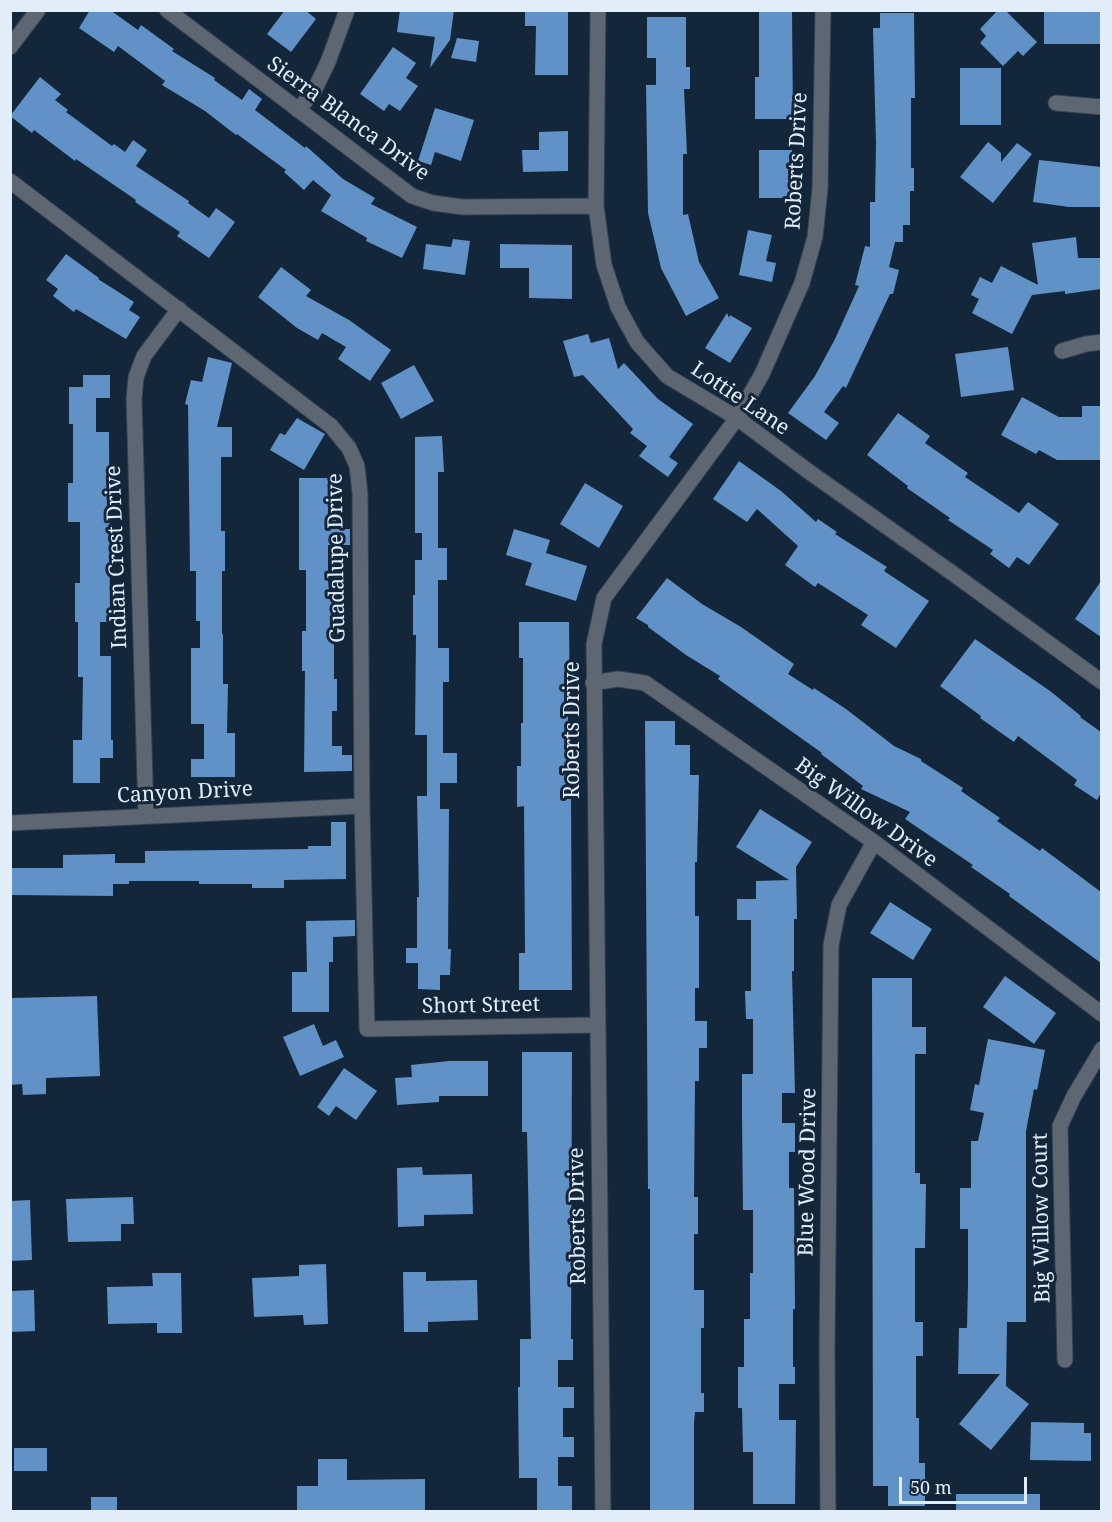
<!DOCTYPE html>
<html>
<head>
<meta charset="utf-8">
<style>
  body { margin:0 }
  #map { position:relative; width:1112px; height:1522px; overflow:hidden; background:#142639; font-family:"Noto Serif",serif }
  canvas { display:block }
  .frame { position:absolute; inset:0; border:12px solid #e1edf9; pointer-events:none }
  .scale { position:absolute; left:899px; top:1477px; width:128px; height:27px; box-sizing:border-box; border:3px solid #e1edf9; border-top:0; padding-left:8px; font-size:18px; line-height:21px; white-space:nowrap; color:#e1edf9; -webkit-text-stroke:4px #142639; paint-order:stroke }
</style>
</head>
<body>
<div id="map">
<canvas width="1112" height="1522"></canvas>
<div class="frame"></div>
<div class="scale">50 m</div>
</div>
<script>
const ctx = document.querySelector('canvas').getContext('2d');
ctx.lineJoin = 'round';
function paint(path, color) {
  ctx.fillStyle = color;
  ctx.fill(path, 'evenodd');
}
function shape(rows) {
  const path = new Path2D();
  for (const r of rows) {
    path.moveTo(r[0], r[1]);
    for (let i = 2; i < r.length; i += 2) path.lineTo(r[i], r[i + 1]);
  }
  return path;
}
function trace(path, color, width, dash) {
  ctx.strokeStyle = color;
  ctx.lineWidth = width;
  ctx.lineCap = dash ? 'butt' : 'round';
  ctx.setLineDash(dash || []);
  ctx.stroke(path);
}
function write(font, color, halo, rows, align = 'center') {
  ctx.font = font + ' "Noto Serif",serif';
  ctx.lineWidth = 6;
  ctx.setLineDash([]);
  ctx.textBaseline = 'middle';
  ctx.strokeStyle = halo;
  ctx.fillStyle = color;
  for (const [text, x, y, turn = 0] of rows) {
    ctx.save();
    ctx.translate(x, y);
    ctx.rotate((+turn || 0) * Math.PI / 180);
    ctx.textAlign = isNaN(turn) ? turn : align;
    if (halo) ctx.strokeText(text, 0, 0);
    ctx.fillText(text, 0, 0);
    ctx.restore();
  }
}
paint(shape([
  [90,10,110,10,138,30,141,25,174,49,172,51,215,78,214,80,242,100,249,89,262,99,255,110,305,148,306,146,343,179,375,198,371,204,417,227,402,258,366,241,367,238,321,211,331,195,313,180,304,190,284,172,286,170,237,134,236,135,205,111,162,85,165,81,118,46,114,52,79,28],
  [285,10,305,10,316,19,291,52,267,34],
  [400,10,454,10,450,40,430,68,435,37,397,32],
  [525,10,568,10,568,75,535,75,536,26,525,26],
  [759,10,792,10,793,119,755,119,755,77,759,77],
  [998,10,1005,10,1037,42,1023,56,1018,51,1003,66,980,43,986,36,980,29],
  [1044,10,1101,12,1101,44,1044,44],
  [880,13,914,13,915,98,911,98,911,168,914,168,914,191,910,191,910,225,903,225,903,242,895,242,889,267,899,270,893,294,890,294,846,388,843,386,824,412,839,423,826,440,788,413,815,376,835,339,859,286,855,285,865,246,870,247,870,202,875,202,876,144,873,28,880,28],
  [647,17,686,17,686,67,690,67,690,89,684,89,687,154,683,154,683,215,688,214,699,262,719,298,686,316,661,268,648,213,646,85,656,85,656,58,647,58],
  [457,38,479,41,476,62,451,58],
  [393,47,416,63,406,78,418,86,400,111,389,104,384,111,360,94],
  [960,68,1001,68,1001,125,960,125],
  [40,77,61,94,55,100,68,110,66,112,112,146,114,144,125,152,133,140,147,150,136,166,189,201,188,203,209,218,216,208,235,222,209,258,177,236,180,232,135,202,136,200,76,159,75,161,34,130,32,133,10,116],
  [435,108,474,120,461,161,435,152,431,165,418,161],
  [568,131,568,171,523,172,522,150,539,150,539,132],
  [988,142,1001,153,1001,162,1017,143,1032,154,993,203,960,177],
  [759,150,792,150,792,198,759,198],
  [1039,160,1101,167,1101,207,1069,207,1033,202],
  [748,230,772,235,766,261,776,263,772,282,739,275],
  [1076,237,1078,258,1101,258,1101,289,1065,294,1065,291,1032,295,1012,334,972,313,979,299,971,295,980,277,992,283,1001,266,1038,285,1032,243],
  [453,239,470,241,465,275,423,269,426,244,451,247],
  [500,244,572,245,572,299,529,298,529,268,500,268],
  [66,254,99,278,98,279,134,302,129,310,140,317,126,339,76,309,74,312,53,296,58,289,46,280],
  [281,267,311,290,306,296,349,320,391,350,370,381,338,359,346,347,322,333,318,340,297,328,258,297],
  [727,313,729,318,730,315,752,328,730,363,705,348],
  [588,334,591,343,609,338,618,369,624,363,658,399,693,424,669,457,678,463,668,477,639,456,647,446,630,433,633,429,583,375,574,377,563,341],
  [1008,347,1014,390,961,397,955,354],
  [208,357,232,363,217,427,232,427,232,457,221,457,221,531,225,531,225,571,222,571,222,634,223,634,223,684,228,684,227,733,235,733,235,777,191,777,191,759,204,759,204,724,191,724,191,648,200,648,200,621,196,621,196,571,190,571,188,405,185,404,191,380,202,382],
  [414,365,434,401,401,419,381,383],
  [83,375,110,375,110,398,96,398,96,432,109,432,110,622,100,622,100,656,111,656,111,740,113,740,113,758,100,758,100,783,73,783,73,740,82,740,83,677,78,677,78,622,75,622,75,583,80,583,80,522,68,522,68,483,73,483,73,424,69,424,69,387,83,387],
  [1022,397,1059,417,1082,417,1082,406,1101,406,1101,460,1057,460,1039,450,1036,454,1001,435],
  [898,413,930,436,925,443,968,473,965,477,1019,513,1028,502,1059,524,1029,565,1017,557,1009,568,990,554,993,550,948,520,950,518,907,488,908,486,867,455],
  [297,418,325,434,304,470,270,450,280,433,285,435],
  [442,436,444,472,438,472,438,548,447,548,447,580,438,580,438,648,449,648,449,682,443,682,443,753,457,753,457,783,440,783,440,809,449,809,448,949,451,949,450,975,440,975,440,990,418,989,418,963,406,963,406,948,417,948,417,897,419,897,417,796,427,796,427,735,415,735,416,635,413,635,413,595,415,595,415,560,422,560,422,533,415,533,415,437],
  [739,461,781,491,816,522,818,519,837,532,835,534,887,567,884,571,929,601,896,648,861,625,868,615,818,583,815,587,785,565,798,546,757,509,747,522,713,499],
  [299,478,336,478,336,529,350,529,350,545,328,545,328,580,329,593,338,593,338,620,334,620,334,679,337,679,337,711,332,711,332,746,342,746,342,755,352,755,352,771,304,772,305,671,302,671,302,631,306,631,306,570,299,570],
  [585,483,623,506,599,548,560,524],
  [514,529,550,540,546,553,587,566,576,601,525,585,532,563,506,555],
  [667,578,702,604,741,627,794,664,788,674,813,690,814,688,846,709,894,746,921,759,921,761,963,788,961,791,1000,818,997,821,1040,851,1042,848,1101,892,1101,963,1009,896,1010,894,971,867,973,865,905,819,910,812,861,789,863,786,821,754,822,753,718,679,720,676,686,655,648,627,648,625,636,618],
  [1101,581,1101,637,1075,619],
  [519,622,569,622,570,712,568,712,568,765,571,765,571,793,572,990,519,990,519,953,525,953,524,806,517,807,517,766,521,766,521,723,523,723,523,658,519,658],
  [975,639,1050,691,1081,716,1080,717,1101,732,1101,793,1097,800,1074,785,1077,780,1018,736,1014,742,980,718,981,716,940,686],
  [645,721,675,721,675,745,690,745,690,775,699,775,697,862,695,862,695,916,699,916,699,988,695,988,695,1021,707,1021,707,1048,699,1048,699,1081,695,1081,694,1197,698,1197,698,1234,694,1234,694,1290,704,1290,704,1328,701,1328,701,1393,704,1393,704,1412,695,1412,694,1422,694,1512,650,1512,650,1189,648,1189],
  [760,809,812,842,796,867,797,919,794,919,794,971,792,971,795,1093,782,1093,782,1123,795,1123,795,1152,789,1152,789,1188,794,1188,795,1309,793,1309,793,1367,795,1367,795,1384,779,1384,779,1420,796,1420,795,1504,753,1504,753,1452,743,1452,742,1408,738,1408,738,1367,744,1367,744,1319,750,1319,750,1273,753,1273,753,1210,743,1210,742,1117,742,1074,753,1074,753,1019,746,1019,745,991,751,991,751,920,737,920,737,899,756,899,756,881,789,880,736,847],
  [331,822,346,822,346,879,284,880,284,888,252,888,252,884,199,884,199,881,129,881,129,884,113,884,113,896,10,895,10,868,63,868,63,855,115,854,115,863,145,863,145,851,308,849,308,846,331,846],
  [890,902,932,929,913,960,870,933],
  [355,920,355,936,333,937,333,962,329,962,329,1012,292,1012,292,972,307,972,306,921],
  [1005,976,1056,1013,1034,1044,983,1007],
  [872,978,912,978,912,1027,926,1027,926,1054,915,1054,915,1173,920,1173,920,1184,926,1184,925,1248,915,1248,915,1322,923,1322,923,1356,916,1356,916,1418,919,1418,919,1463,925,1463,925,1506,888,1506,888,1486,873,1486],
  [97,996,100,1076,46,1078,46,1094,23,1095,22,1084,10,1085,10,998],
  [314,1024,323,1046,336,1040,344,1057,300,1076,283,1037],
  [988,1039,1045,1050,1037,1090,1034,1089,1026,1131,1026,1322,1007,1322,1006,1386,1029,1404,991,1450,959,1424,1000,1374,958,1374,959,1328,967,1328,968,1284,968,1229,960,1229,960,1188,971,1188,971,1141,978,1141,984,1113,970,1110,975,1084,979,1085],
  [522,1052,572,1052,571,1339,573,1339,573,1360,558,1360,558,1387,574,1387,574,1408,563,1408,563,1437,574,1437,574,1457,558,1457,558,1486,572,1486,572,1512,537,1512,537,1478,519,1478,518,1387,520,1387,520,1339,531,1339,527,1132,522,1132],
  [449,1061,488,1061,488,1096,439,1096,439,1102,397,1105,395,1078,412,1077,411,1065],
  [344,1068,377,1091,356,1120,336,1106,329,1116,317,1107],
  [422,1167,423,1175,472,1174,473,1214,424,1215,424,1226,398,1227,397,1168],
  [133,1197,134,1224,121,1224,121,1241,68,1242,66,1199],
  [30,1200,32,1260,10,1261,10,1201],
  [326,1264,328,1324,304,1325,303,1315,254,1317,252,1278,299,1276,299,1265],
  [403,1272,426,1272,426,1281,477,1280,478,1320,428,1322,428,1332,404,1332],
  [152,1273,181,1273,182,1333,157,1333,157,1323,108,1324,107,1287,153,1286],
  [34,1290,35,1331,10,1332,10,1291],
  [1031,1422,1084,1423,1084,1433,1091,1433,1091,1461,1030,1460],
  [14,1448,47,1448,47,1471,14,1471],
  [318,1459,347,1459,347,1480,425,1479,425,1512,297,1512,297,1486,318,1486],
  [956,1494,1040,1494,1040,1512,956,1512],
  [91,1497,117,1497,117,1512,91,1512]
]), '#6091c7');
const minor = shape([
  [167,10,412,196,433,203,463,207,596,206],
  [598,10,596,206,604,265,618,307,637,342,667,376,737,418,808,471,955,575,1102,682],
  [10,47,38,10],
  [1056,103,1102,107],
  [298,110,314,91,328,62,347,10],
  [10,181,331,426,349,448,357,466,360,493,362,806,367,1029,596,1025],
  [1062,351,1086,344,1102,342],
  [593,683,618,679,645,683,874,842,1102,1014],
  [146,816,134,399,136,377,144,356,179,309],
  [10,823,362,806],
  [1065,1360,1060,1126,1074,1096,1102,1049],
  [603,1512,594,644,604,598,737,418,762,374,802,283,815,237,820,189,823,10],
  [828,1512,827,1349,831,945,839,905,874,842]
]);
trace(minor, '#314254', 17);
trace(minor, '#5e6771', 15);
write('21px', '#e1edf9', '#142639', [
  ["Sierra Blanca Drive",348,119,36],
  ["Roberts Drive",797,161,-87],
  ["Lottie Lane",740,399,34],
  ["Indian Crest Drive",117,557,-92],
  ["Guadalupe Drive",337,558,-91],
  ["Roberts Drive",573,730,-90],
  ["Canyon Drive",185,793,-3],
  ["Big Willow Drive",866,813,36],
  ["Short Street",481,1006,-1],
  ["Blue Wood Drive",808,1172,-89],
  ["Roberts Drive",578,1216,-91],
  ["Big Willow Court",1042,1218,-91]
]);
</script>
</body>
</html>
